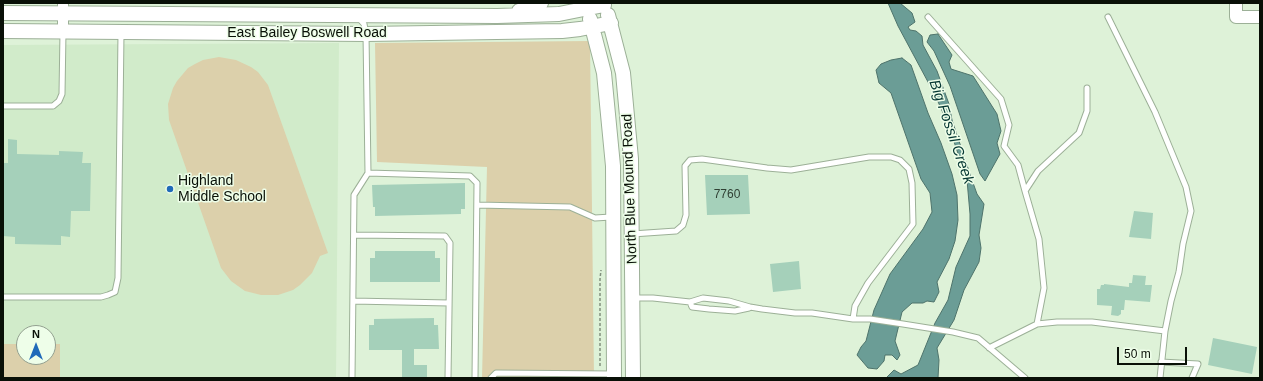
<!DOCTYPE html>
<html>
<head>
<meta charset="utf-8">
<style>
  body { margin:0 }
  #map { position:relative; width:1263px; height:381px; overflow:hidden; background:#def2d8; font-family:Helvetica,sans-serif }
  canvas { display:block }
  .frame { position:absolute; inset:0; border:4px solid #091007; pointer-events:none }
  .north { position:absolute; left:16px; top:325px; width:40px; height:40px; box-sizing:border-box; background:#eefee9; border:1px solid #929f8f; border-radius:50%; rotate:0deg; font-size:11px; font-weight:700; line-height:16px; text-align:center; color:#091007 }
  .north::after { content:''; display:block; margin:auto; width:14px; height:18px; background:#206ab9; clip-path:polygon(50% 0,100% 100%,50% 72%,0 100%) }
  .scale { position:absolute; left:1117px; top:347px; width:70px; height:18px; box-sizing:border-box; border:2px solid #091007; border-top:0; padding-left:5px; font-size:12px; line-height:14px; white-space:nowrap; color:#091007; -webkit-text-stroke:3px #eefee9; paint-order:stroke }
</style>
</head>
<body>
<div id="map">
<canvas width="1263" height="381"></canvas>
<div class="frame"></div>
<div class="north">N</div>
<div class="scale">50 m</div>
</div>
<script>
const ctx = document.querySelector('canvas').getContext('2d');
ctx.lineJoin = 'round';
function paint(path, color) {
  ctx.fillStyle = color;
  ctx.fill(path, 'evenodd');
}
function shape(rows) {
  const path = new Path2D();
  for (const r of rows) {
    path.moveTo(r[0], r[1]);
    for (let i = 2; i < r.length; i += 2) path.lineTo(r[i], r[i + 1]);
  }
  return path;
}
function trace(path, color, width, dash) {
  ctx.strokeStyle = color;
  ctx.lineWidth = width;
  ctx.lineCap = dash ? 'butt' : 'round';
  ctx.setLineDash(dash || []);
  ctx.stroke(path);
}
function write(font, color, halo, rows, align = 'center') {
  ctx.font = font + ' Helvetica,sans-serif';
  ctx.lineWidth = 3;
  ctx.setLineDash([]);
  ctx.textBaseline = 'middle';
  ctx.strokeStyle = halo;
  ctx.fillStyle = color;
  for (const [text, x, y, turn = 0] of rows) {
    ctx.save();
    ctx.translate(x, y);
    ctx.rotate((+turn || 0) * Math.PI / 180);
    ctx.textAlign = isNaN(turn) ? turn : align;
    if (halo) ctx.strokeText(text, 0, 0);
    ctx.fillText(text, 0, 0);
    ctx.restore();
  }
}
paint(shape([
  [339,43,336,378,3,378,3,45],
  [24,333,48,333,48,357,24,357]
]), '#d1ebca');
paint(shape([
  [590,41,594,378,482,378,487,167,377,162,375,43],
  [219,57,236,60,251,67,258,72,268,85,328,253,320,256,312,273,300,285,293,290,278,295,261,295,245,291,231,281,221,268,169,120,168,104,173,88,177,81,188,68,195,64,203,60],
  [3,344,24,344,24,357,48,357,48,344,60,344,60,378,3,378]
]), '#dcd0ab');
const water = shape([
  [888,3,900,3,912,13,915,22,908,27,910,30,916,31,922,36,923,45,937,71,949,104,952,120,972,180,977,194,984,204,979,235,981,248,979,262,964,290,954,320,937,348,939,360,938,378,886,378,894,370,901,374,918,365,935,323,948,300,956,267,970,236,970,214,967,180,948,124,935,95,898,26,888,3],
  [938,34,952,55,949,62,951,69,973,76,997,114,1001,131,997,143,1000,154,985,181,980,174,950,86,934,51,927,42,930,35,938,34],
  [902,58,911,65,928,113,941,143,952,174,957,195,958,220,955,241,949,259,937,282,939,292,934,302,927,301,923,303,912,303,902,312,895,341,900,355,897,360,892,355,885,355,884,361,877,369,868,368,857,355,861,347,866,341,874,310,890,274,923,229,932,212,930,193,921,179,891,93,879,83,876,70,881,64,891,60,902,58]
]);
paint(water, '#6b9d96');
trace(water, '#4e736b', 1);
paint(shape([
  [8,139,17,140,17,154,59,155,59,151,83,152,82,163,91,163,90,211,71,211,70,237,61,236,61,245,15,244,15,237,3,236,3,163,8,163],
  [705,175,748,175,750,214,707,215],
  [465,183,465,209,461,209,461,214,375,216,375,207,373,207,372,185],
  [1134,211,1153,213,1151,239,1129,237],
  [375,251,435,251,435,258,440,258,440,282,370,282,370,258,375,258],
  [799,261,801,289,773,292,770,264],
  [1133,275,1146,276,1145,285,1152,285,1150,302,1125,300,1124,310,1121,310,1121,314,1118,316,1111,315,1112,306,1097,305,1097,289,1100,289,1101,285,1104,285,1104,284,1129,287,1129,283,1132,283],
  [434,318,434,325,438,325,439,349,414,349,414,365,427,365,427,378,402,378,402,350,369,350,369,325,374,325,374,319],
  [1213,338,1257,347,1252,374,1208,365]
]), '#a5d0ba');
const service = shape([
  [358,17,364,24,366,34,368,173,470,176,477,183,475,378],
  [928,17,1001,99,1009,125,1004,146,1018,165,1025,191,1038,171,1079,133,1087,111,1087,88],
  [1108,17,1155,112,1186,187,1191,211,1183,244,1179,272,1171,301,1165,331,1160,378],
  [3,106,53,106,59,101,62,94,63,32],
  [1025,191,1039,239,1044,288,1037,324],
  [477,205,570,207,595,218,611,217],
  [632,234,676,231,683,225,686,215,685,166,690,160,702,159,767,168,791,170,869,157,891,157,900,160,909,169,912,183,913,224,868,283,855,306,853,319,812,313,795,313,762,309,750,307,729,301,703,298,690,302,653,298,634,298],
  [354,235,445,236,450,243,448,378],
  [3,297,101,297,108,295,115,292,118,278,121,33],
  [353,301,449,303],
  [690,302,692,307,709,309,735,311,749,308],
  [853,319,870,319,903,324,953,332,978,338,1025,378],
  [989,348,1037,324,1057,322,1092,322,1165,331],
  [1161,362,1198,364,1192,378],
  [352,378,354,195,368,173],
  [491,378,496,373,613,374]
]);
const minor = shape([
  [63,32,63,3]
]);
const tertiary = shape([
  [1236,3,1236,17,1260,17]
]);
const secondary = shape([
  [519,11,531,9,541,3],
  [3,13,497,16,559,14,604,5],
  [608,15,623,73,631,159,633,378],
  [590,19,604,73,613,166,614,378],
  [3,31,366,34,562,31,580,29,611,23]
]);
trace(service, '#9cb097', 7);
trace(minor, '#9cb097', 12);
trace(tertiary, '#9cb097', 14);
trace(secondary, '#9cb097', 16);
trace(shape([
  [600,366,600,279,601,270]
]), '#82907e', 1.5, [3, 2]);
trace(service, '#fff', 5);
trace(minor, '#fff', 10);
trace(tertiary, '#fff', 12);
trace(secondary, '#fff', 14);
for (const [x, y, r, color] of [
  [170,189,4,"#206ab9"]
]) {
  const dot = new Path2D();
  dot.arc(x, y, r, 0, 2 * Math.PI);
  ctx.fillStyle = color;
  ctx.fill(dot);
  trace(dot, '#eefee9', 1.5);
}
write('12px', '#304034', null, [
  ["7760",727,195]
]);
write('14px', '#091007', '#eefee9', [
  ["East Bailey Boswell Road",307,33],
  ["North Blue Mound Road",630,189,-92]
]);
write('14px', '#091007', '#eefee9', [
  ["Highland",178,181],
  ["Middle School",178,197]
], 'left');
write('italic 15px', '#043631', '#eefee9', [
  ["Big Fossil Creek",951,132,71]
]);
</script>
</body>
</html>
